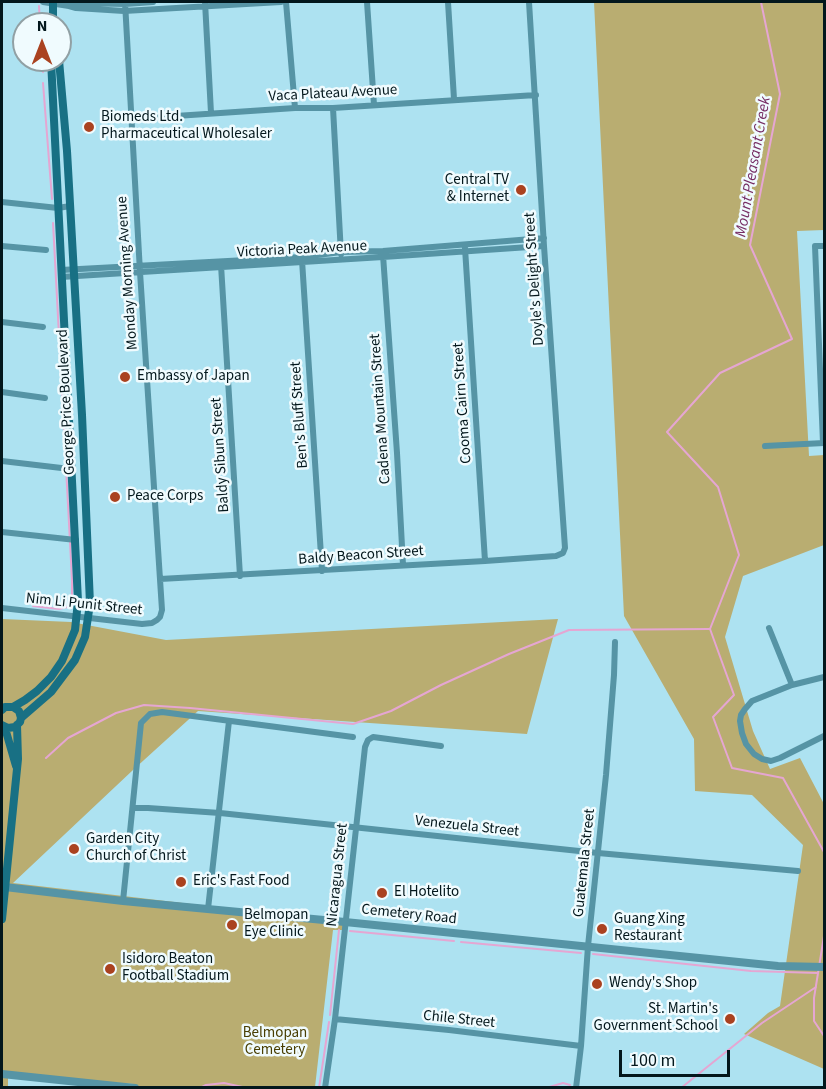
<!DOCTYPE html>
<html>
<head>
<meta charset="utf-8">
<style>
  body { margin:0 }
  #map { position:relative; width:826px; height:1089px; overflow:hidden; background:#ade2f1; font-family:"Source Sans 3",sans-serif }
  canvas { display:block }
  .frame { position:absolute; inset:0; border:3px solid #03171c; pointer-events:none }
  .north { position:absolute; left:12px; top:12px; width:60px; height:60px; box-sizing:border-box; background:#f0fbfe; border:2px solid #91a0a4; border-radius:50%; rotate:0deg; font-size:16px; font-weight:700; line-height:24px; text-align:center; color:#03171c }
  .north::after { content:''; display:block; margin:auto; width:21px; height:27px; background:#aa4220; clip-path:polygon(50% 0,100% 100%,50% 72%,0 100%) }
  .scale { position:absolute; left:619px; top:1050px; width:111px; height:27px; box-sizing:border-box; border:3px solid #03171c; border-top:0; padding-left:8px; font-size:18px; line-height:21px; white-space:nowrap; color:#03171c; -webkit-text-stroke:4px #f0fbfe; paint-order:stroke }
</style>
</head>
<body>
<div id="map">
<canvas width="826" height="1089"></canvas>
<div class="frame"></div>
<div class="north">N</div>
<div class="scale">100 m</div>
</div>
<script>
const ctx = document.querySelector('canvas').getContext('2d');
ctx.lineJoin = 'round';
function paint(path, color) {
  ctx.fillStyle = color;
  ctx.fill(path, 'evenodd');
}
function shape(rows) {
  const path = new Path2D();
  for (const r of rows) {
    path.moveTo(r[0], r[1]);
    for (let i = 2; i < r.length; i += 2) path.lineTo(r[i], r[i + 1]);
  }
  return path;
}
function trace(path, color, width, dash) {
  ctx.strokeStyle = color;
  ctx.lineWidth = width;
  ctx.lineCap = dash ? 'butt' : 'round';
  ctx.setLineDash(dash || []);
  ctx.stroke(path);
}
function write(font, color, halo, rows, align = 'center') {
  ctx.font = font + ' "Source Sans 3",sans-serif';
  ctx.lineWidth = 5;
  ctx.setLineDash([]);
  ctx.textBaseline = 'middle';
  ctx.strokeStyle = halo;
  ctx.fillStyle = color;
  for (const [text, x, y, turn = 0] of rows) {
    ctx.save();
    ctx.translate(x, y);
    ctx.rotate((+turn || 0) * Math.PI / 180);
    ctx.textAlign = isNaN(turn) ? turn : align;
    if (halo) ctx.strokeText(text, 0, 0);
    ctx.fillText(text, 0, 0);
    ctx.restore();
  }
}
paint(shape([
  [594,2,824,2,824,230,797,231,809,456,824,455,824,545,743,576,725,637,753,731,770,769,800,758,824,804,824,1069,744,1034,768,1013,780,1006,803,845,752,795,695,791,694,739,624,616],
  [2,619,71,622,166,640,558,619,527,734,198,711,133,770,13,883,344,922,344,930,333,930,315,1087,142,1088,134,1084,8,1075,8,1087,2,1088]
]), '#b9ad71');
trace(shape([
  [761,2,780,94,750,245,792,339,720,373,667,432,718,487,739,555,710,629,734,695,713,717,732,768,783,778,824,852],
  [39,6,40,24],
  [42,60,43,72],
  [43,83,52,199],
  [33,606,59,609,67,607,72,601,72,580,53,223],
  [46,758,68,738,116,713,144,705,190,708,353,724,391,711,441,685,509,654,569,630,709,629],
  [2,759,2,799],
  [350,931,454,941],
  [824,936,814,998,814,1021,824,1036],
  [461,942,581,953],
  [593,954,751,971,818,973],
  [330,1015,339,930],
  [200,1088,206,1085,224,1083,247,1088],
  [319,1088,329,1022],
  [546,1088,563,1083,570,1085],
  [681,1088,762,1023,816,987]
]), '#e5a6d2', 2);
trace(shape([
  [43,2,69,6,76,8,124,11,281,2],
  [205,2,211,113],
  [286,2,295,108],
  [367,2,374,105],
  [448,2,454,99],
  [69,6,77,3,125,4,153,2],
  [333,108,341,254],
  [131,119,295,108,333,108,536,95],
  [2,202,58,208,70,206],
  [2,246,46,250],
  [465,248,485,561],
  [383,255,397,453,403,565],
  [302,260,322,571],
  [221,265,240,576],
  [61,270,302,257,341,252,383,251,544,238],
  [61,277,383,257,544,246],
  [2,322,43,327],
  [2,392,45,398],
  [823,443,815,246,824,246],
  [765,446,824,443],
  [2,461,70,469],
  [2,532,76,540],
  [160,579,485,561,556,556,563,553,565,548,544,246,529,2],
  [2,608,142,624,152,623,157,620,160,617,162,610,140,272,125,2],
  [769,628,792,685],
  [824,677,792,685,752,701,745,709,741,715,740,721,742,733,746,744,754,754,762,759,771,761,780,758,824,736],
  [133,808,148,808,220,813,598,853,798,871],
  [123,901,141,723,150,714,162,712,353,737],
  [208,909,229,721],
  [335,1019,449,1030,581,1046],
  [325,1088,335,1019,365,747,368,740,373,737,441,746],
  [576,1088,581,1046,588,946,606,775,614,675,615,642]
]), '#5694a5', 6);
trace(shape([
  [5,887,123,901,345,922,778,966,824,967],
  [2,1074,135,1088]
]), '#5694a5', 8);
trace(shape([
  [49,24,53,16,53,2],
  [13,707,25,700,37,691,51,677,62,661,75,630,78,601,51,60],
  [2,710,5,707,13,707,19,711,21,718,20,722,15,727,8,728,2,725],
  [21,718,51,692,75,660,85,637,90,604,82,415,67,151,59,60],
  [5,728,16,766],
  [2,919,18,759,17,725]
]), '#187084', 8);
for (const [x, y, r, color] of [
  [89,127,6,"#aa4220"],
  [521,190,6,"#aa4220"],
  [125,377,6,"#aa4220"],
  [115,497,6,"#aa4220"],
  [74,849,6,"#aa4220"],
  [181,882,6,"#aa4220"],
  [382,893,6,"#aa4220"],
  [232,925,6,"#aa4220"],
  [602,929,6,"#aa4220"],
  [110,969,6,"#aa4220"],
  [597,984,6,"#aa4220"],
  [730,1019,6,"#aa4220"]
]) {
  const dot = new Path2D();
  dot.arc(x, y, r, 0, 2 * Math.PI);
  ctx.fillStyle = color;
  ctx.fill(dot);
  trace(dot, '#f0fbfe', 2);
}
write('15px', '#03171c', '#f0fbfe', [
  ["Vaca Plateau Avenue",333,94,-3],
  ["Victoria Peak Avenue",302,250,-3],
  ["Monday Morning Avenue",128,273,-94],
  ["Doyle's Delight Street",535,279,-94],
  ["George Price Boulevard",67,402,-93],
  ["Cooma Cairn Street",463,403,-94],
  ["Cadena Mountain Street",381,409,-94],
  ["Ben's Bluff Street",300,415,-94],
  ["Baldy Sibun Street",221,455,-94],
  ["Baldy Beacon Street",361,556,-4],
  ["Nim Li Punit Street",84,605,6],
  ["Venezuela Street",467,827,6],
  ["Guatemala Street",585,863,-84],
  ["Nicaragua Street",338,875,-84],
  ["Cemetery Road",409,915,6],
  ["Chile Street",459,1020,6]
]);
write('15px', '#03171c', '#f0fbfe', [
  ["Biomeds Ltd.",101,118],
  ["Pharmaceutical Wholesaler",101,135],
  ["Central TV",509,181,"right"],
  ["& Internet",509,198,"right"],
  ["Embassy of Japan",137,377],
  ["Peace Corps",127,497],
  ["Garden City",86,840],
  ["Church of Christ",86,857],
  ["Eric's Fast Food",193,882],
  ["El Hotelito",394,893],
  ["Belmopan",244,916],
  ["Eye Clinic",244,933],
  ["Guang Xing",614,920],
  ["Restaurant",614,937],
  ["Isidoro Beaton",122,960],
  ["Football Stadium",122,977],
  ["Wendy's Shop",609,984],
  ["St. Martin's",718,1010,"right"],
  ["Government School",718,1027,"right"]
], 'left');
write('15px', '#493e02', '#f0fbfe', [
  ["Belmopan",275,1034],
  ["Cemetery",275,1051]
]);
write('italic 16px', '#762d64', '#f0fbfe', [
  ["Mount Pleasant Creek",754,167,-80]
]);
</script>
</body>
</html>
